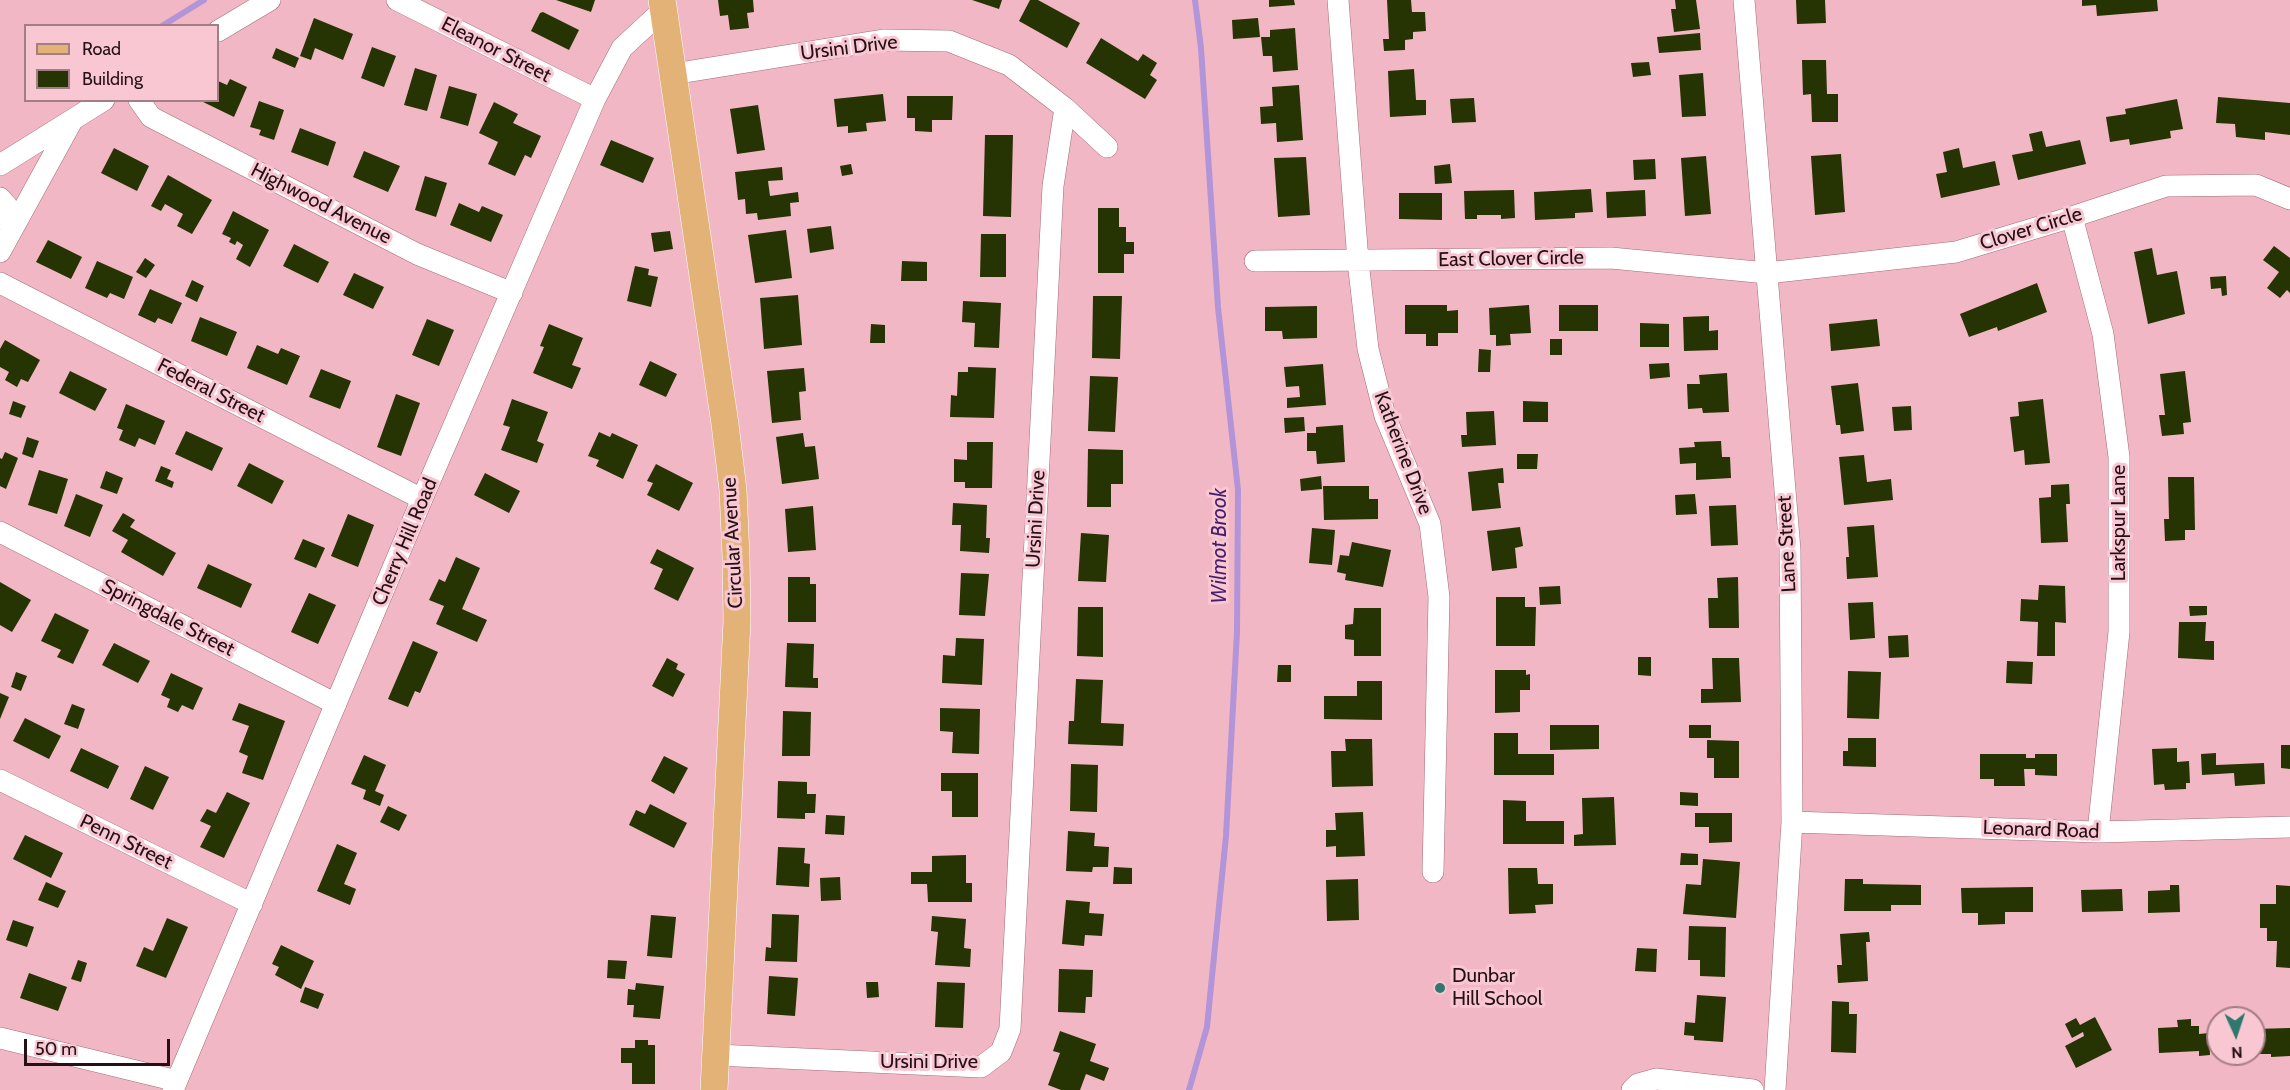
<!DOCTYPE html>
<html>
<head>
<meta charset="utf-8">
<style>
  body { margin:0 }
  #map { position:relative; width:2290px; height:1090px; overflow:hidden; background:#f2b7c4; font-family:Cabin,sans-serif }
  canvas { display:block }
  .legend { position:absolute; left:24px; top:24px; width:195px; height:78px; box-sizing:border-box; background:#f8c7d2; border:2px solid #a37e86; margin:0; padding:8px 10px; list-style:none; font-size:18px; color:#241015 }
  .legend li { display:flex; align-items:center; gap:12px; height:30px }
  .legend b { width:30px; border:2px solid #a37e86 }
  .north { position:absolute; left:2206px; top:1006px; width:60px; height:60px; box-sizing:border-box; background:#f8c7d2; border:2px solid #a37e86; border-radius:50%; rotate:177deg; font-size:16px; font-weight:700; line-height:24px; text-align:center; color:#241015 }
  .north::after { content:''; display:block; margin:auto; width:21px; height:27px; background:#30776e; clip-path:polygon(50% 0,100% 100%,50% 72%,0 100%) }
  .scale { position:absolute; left:24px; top:1039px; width:146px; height:27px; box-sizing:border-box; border:3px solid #241015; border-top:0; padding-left:8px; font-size:18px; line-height:21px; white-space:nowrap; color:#241015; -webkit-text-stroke:4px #f8c7d2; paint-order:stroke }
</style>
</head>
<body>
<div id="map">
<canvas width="2290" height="1090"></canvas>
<ul class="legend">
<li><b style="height:8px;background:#e2b277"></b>Road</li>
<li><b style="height:16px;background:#263303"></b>Building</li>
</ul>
<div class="north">N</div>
<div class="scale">50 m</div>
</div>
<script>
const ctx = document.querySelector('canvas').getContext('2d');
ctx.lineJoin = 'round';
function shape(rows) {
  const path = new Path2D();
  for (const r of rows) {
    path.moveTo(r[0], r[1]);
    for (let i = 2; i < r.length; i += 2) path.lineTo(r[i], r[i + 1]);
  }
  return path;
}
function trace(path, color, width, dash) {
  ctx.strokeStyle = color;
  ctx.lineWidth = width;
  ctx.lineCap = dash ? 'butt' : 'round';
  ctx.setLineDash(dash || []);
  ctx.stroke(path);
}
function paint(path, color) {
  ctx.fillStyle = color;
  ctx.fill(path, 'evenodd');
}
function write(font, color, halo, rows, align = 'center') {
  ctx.font = font + ' Cabin,sans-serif';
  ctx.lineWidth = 6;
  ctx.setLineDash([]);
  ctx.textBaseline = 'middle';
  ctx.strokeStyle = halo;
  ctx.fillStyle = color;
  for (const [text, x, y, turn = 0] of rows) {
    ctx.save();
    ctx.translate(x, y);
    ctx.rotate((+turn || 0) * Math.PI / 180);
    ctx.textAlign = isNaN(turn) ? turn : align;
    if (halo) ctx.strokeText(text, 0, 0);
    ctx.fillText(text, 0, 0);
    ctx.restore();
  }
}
trace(shape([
  [162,26,204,0],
  [1189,1090,1207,1027,1226,836,1237,632,1238,490,1218,307,1201,48,1195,0]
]), '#b294d8', 6);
paint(shape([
  [556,0,595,0,591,12],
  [718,0,753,0,754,12,747,13,749,28,730,30,728,15,720,16],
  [972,0,1002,0,999,9],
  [1030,0,1038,0,1080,23,1067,48,1019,21],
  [1269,0,1294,0,1295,5,1269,7],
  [1387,0,1411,0,1412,12,1425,12,1426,31,1413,32,1413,39,1405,40,1405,50,1384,51,1383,39,1389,39],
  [1675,0,1696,0,1700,29,1674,32,1671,9,1676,9],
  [1796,0,1825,0,1826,23,1797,24],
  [2082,0,2157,0,2158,11,2097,16,2096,5,2082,6],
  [543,12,579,30,569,50,531,31,540,13],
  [314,18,353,34,343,60,315,48,311,60,300,56],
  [1258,18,1260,37,1233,39,1232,20],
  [1295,28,1298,70,1273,72,1272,56,1263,56,1261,37,1270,37,1270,30],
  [1700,33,1701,50,1659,53,1657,37],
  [1101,38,1138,61,1143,54,1157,63,1150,75,1157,80,1145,99,1086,63],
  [372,47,396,56,384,87,361,78],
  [276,48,299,58,295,68,272,58],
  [1802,60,1826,60,1827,94,1838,94,1838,122,1812,122,1811,94,1803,95],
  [1649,62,1651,75,1633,77,1631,63],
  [415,68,437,75,427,111,404,105],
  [1414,69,1416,100,1426,100,1426,115,1390,117,1388,71],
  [1703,73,1706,116,1682,117,1679,75],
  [230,79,247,87,234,117,199,100,218,100,218,81,227,85],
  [1299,85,1303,140,1277,142,1276,123,1261,124,1260,107,1273,106,1272,87],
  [449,86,477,94,468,126,440,118],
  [883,94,886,121,866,123,867,131,848,133,848,126,837,127,834,99],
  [907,96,953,96,952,120,932,120,932,132,915,131,915,118,907,118],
  [2218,97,2290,103,2290,135,2265,132,2265,140,2236,137,2235,124,2216,123],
  [1474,98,1476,122,1452,123,1450,99],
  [2177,99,2183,129,2170,131,2171,138,2130,145,2129,139,2110,142,2106,117,2126,114,2125,109],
  [259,101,284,110,274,140,259,135,261,130,250,127],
  [494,102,518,114,513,123,541,136,531,158,525,155,515,176,488,164,498,142,479,133],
  [758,105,765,150,737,154,730,109],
  [300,128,336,142,328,166,291,152],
  [2042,131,2046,147,2080,140,2086,164,2018,180,2012,155,2033,151,2029,134],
  [985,135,1013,135,1011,217,983,216],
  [611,140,654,158,643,183,600,165],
  [114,148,149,166,137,191,101,173],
  [1959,148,1963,168,1995,161,2000,185,1941,198,1936,174,1947,172,1943,152],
  [364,151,400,166,388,192,353,177],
  [1841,154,1845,212,1815,215,1811,156],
  [1706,156,1711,214,1685,216,1681,158],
  [1306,157,1310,215,1278,217,1274,158],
  [1655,159,1656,179,1634,180,1633,160],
  [851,164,853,174,842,176,840,166],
  [1450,164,1452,183,1435,184,1434,166],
  [782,167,783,180,768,181,770,196,798,192,799,202,790,203,791,216,758,220,757,213,746,214,745,199,738,200,735,172],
  [168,175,212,200,192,234,177,226,183,214,165,204,161,211,151,206],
  [425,176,447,183,436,217,415,210],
  [1591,189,1593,212,1575,213,1575,218,1535,220,1534,192],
  [1514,190,1515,218,1501,219,1501,215,1477,215,1477,219,1465,219,1464,191],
  [1645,190,1646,216,1607,218,1606,192],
  [1399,193,1442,193,1442,220,1399,219],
  [459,203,479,212,482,206,503,215,491,242,450,225],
  [1098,208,1119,208,1119,227,1126,227,1126,242,1134,242,1134,254,1124,254,1124,273,1098,273],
  [233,211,269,230,250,267,236,259,243,245,237,241,235,245,229,242,231,238,222,234],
  [831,226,834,249,810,253,807,229],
  [786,230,792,278,755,283,748,235],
  [670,231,673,249,654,252,651,233],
  [981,234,1006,234,1006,277,980,277],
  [48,240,82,257,71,279,36,262],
  [294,244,329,262,318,283,283,266],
  [2274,246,2290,258,2290,293,2287,290,2280,298,2267,288,2279,272,2263,260],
  [2152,248,2157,275,2177,271,2185,314,2148,324,2134,252],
  [145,258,155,265,146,278,136,272],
  [97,261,133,277,124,299,110,293,107,298,85,288],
  [902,261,927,262,927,281,901,281],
  [635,266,649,269,648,275,658,277,651,307,627,301],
  [354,273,384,287,373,309,343,295],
  [2226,276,2227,295,2222,296,2221,288,2211,289,2210,277],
  [192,280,204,286,197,302,185,296],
  [2037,283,2047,312,1998,331,1997,327,1969,337,1960,314],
  [150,289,182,303,172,324,158,318,155,323,138,315],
  [798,295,802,345,764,349,760,298],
  [1093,296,1122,296,1120,359,1092,358],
  [963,301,1001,303,999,348,974,347,975,323,962,322],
  [1405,305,1447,305,1447,311,1458,310,1458,333,1438,333,1438,346,1426,346,1426,334,1405,334],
  [1529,305,1531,333,1510,334,1511,345,1496,346,1496,335,1490,335,1489,308],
  [1559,305,1598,305,1598,331,1559,331],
  [1317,306,1317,338,1283,339,1282,331,1265,331,1265,307],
  [1709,316,1709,331,1718,330,1718,350,1684,351,1683,317],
  [200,317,237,332,227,356,191,341],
  [427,319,454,330,439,366,412,355],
  [1877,319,1880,346,1831,351,1829,324],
  [1640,323,1669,324,1669,347,1640,347],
  [549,324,583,338,572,365,581,368,572,389,533,373,544,347,540,346],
  [871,324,885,325,885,343,870,343],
  [1550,339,1562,339,1562,355,1550,355],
  [5,340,40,360,28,382,21,379,17,387,5,380,9,372,0,367,0,349],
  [257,345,278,354,281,348,300,356,287,385,247,368],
  [1479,349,1491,350,1490,372,1478,372],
  [650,361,677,374,666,397,639,385],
  [1669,363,1670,377,1650,379,1649,364],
  [1323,364,1326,405,1287,408,1287,398,1300,397,1299,386,1286,387,1284,367],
  [968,367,996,368,994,418,950,417,951,395,957,396,958,372,968,372],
  [804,368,806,391,799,392,801,420,772,423,767,371],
  [321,369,351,381,340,409,309,397],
  [70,371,107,389,95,411,59,393],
  [2185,371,2191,422,2183,423,2184,434,2162,436,2159,415,2165,415,2160,374],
  [1727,373,1729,412,1703,413,1702,408,1688,409,1687,384,1700,384,1699,375],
  [1090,376,1118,377,1115,432,1088,431],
  [1858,383,1864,431,1841,434,1840,425,1836,425,1831,386],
  [396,394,420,403,401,456,377,447],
  [512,399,548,412,537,441,544,444,537,463,501,450,510,427,503,425],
  [2043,399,2050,463,2025,465,2024,450,2014,452,2010,417,2019,416,2018,402],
  [13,401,26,406,21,418,9,414],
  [1523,401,1548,402,1548,422,1523,422],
  [126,404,165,421,155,445,139,438,135,447,119,440,123,430,117,428],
  [1911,406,1912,430,1894,431,1892,407],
  [1494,411,1496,445,1462,447,1461,435,1467,435,1466,412],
  [1304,417,1305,431,1285,433,1284,418],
  [1343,425,1345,462,1317,464,1316,451,1307,451,1307,433,1316,433,1316,427],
  [186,431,223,448,212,471,175,454],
  [599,432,610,437,612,433,638,445,623,479,596,466,599,460,588,456],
  [803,433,805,447,815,446,819,479,782,484,776,437],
  [27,437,39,441,33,458,22,454],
  [1721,441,1722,457,1730,457,1731,478,1696,480,1696,463,1680,464,1679,448,1695,447,1694,442],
  [967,442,993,442,992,488,965,488,965,482,954,482,954,459,967,460],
  [1088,449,1123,450,1123,484,1111,484,1111,507,1087,507],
  [5,452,18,458,6,489,0,486,0,458,2,459],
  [1517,454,1538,454,1537,469,1517,469],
  [1864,455,1867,482,1891,479,1893,500,1844,505,1839,457],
  [249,463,284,481,272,504,237,486],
  [656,464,693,483,679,511,647,495,653,483,647,481],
  [161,466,171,470,167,479,174,482,172,488,155,481],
  [1503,468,1504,483,1498,483,1501,508,1472,511,1468,472],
  [39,470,68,479,57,514,28,505],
  [106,471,123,478,117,494,100,488],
  [485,473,520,491,509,513,474,495],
  [1321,476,1322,489,1301,491,1300,479],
  [2168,477,2194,477,2195,530,2185,530,2185,540,2165,541,2164,519,2169,519],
  [2069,484,2070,504,2066,504,2068,542,2041,543,2039,498,2051,497,2051,485],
  [1323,486,1369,486,1369,499,1378,499,1378,519,1324,520],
  [76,494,103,505,90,537,64,526],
  [1695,494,1697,514,1676,515,1675,495],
  [953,503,987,505,986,538,990,538,989,553,960,551,961,525,952,525],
  [1736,505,1738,545,1711,546,1709,506],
  [813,506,816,550,788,552,785,509],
  [123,513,135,520,130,527,176,553,163,576,121,552,128,540,112,531],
  [348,514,374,525,358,567,331,556],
  [1874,525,1878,577,1847,579,1846,557,1849,557,1847,527],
  [1520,527,1523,546,1515,548,1517,568,1492,571,1487,531],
  [1312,528,1335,530,1332,565,1309,563],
  [1081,533,1109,535,1106,582,1078,581],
  [303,539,325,548,316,568,294,559],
  [1352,542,1391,550,1383,587,1345,580,1346,574,1337,572,1340,555,1349,556],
  [657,549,694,568,678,601,654,589,663,569,650,563],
  [456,557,480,568,462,609,487,620,477,642,436,624,444,606,429,600,439,579,445,582],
  [208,564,252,584,241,608,197,588],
  [961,573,989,574,985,616,959,615],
  [788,577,810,577,810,584,816,584,816,622,788,622],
  [1738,577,1739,628,1709,628,1708,598,1718,598,1717,578],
  [0,582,31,600,12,632,0,625],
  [2039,585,2065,586,2066,623,2055,622,2055,656,2037,656,2038,622,2020,621,2021,599,2038,600],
  [1560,586,1561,604,1540,605,1539,587],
  [309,593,336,605,318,644,291,632],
  [1496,597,1525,597,1525,607,1536,607,1535,646,1496,646],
  [1873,602,1875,638,1850,640,1848,603],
  [2189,606,2207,606,2207,615,2190,616],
  [1078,607,1103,607,1103,657,1077,656],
  [1354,608,1381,608,1381,656,1354,656,1354,640,1345,639,1345,625,1353,624],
  [55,613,89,630,73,664,57,657,61,650,41,641],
  [2179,622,2206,622,2205,641,2214,641,2214,660,2178,658],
  [1908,635,1909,657,1889,658,1888,636],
  [956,638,984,639,982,685,942,683,943,655,955,656],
  [413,641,438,652,420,693,415,691,408,707,388,699],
  [114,643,150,661,138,683,102,665],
  [787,643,814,644,813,678,818,678,818,688,785,687],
  [1638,657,1651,657,1651,676,1638,675],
  [667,658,678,664,676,669,685,674,673,697,652,686],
  [1712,658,1739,658,1741,702,1701,703,1701,689,1713,689],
  [2007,661,2033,662,2032,684,2006,683],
  [1278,665,1291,665,1291,682,1277,682],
  [1495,670,1526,670,1526,675,1530,674,1530,690,1520,690,1520,712,1495,713],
  [1848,671,1881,672,1879,719,1847,718],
  [16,672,27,676,21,691,11,687],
  [171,673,203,688,193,710,182,705,178,712,167,707,170,699,161,695],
  [1076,679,1103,680,1101,723,1124,724,1123,746,1068,744,1069,721,1074,721],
  [1357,681,1382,681,1382,720,1324,719,1324,696,1357,696],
  [0,693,9,697,0,719],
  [239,703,285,721,263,780,242,773,248,756,239,752,249,726,232,720],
  [72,704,85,709,78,729,64,724],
  [940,708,980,709,979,754,952,753,953,732,940,731],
  [783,711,811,712,810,756,782,756],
  [25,718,61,736,49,759,13,741],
  [1550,725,1599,725,1599,749,1550,750],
  [1689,725,1711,725,1711,738,1689,738],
  [1494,733,1518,733,1518,754,1554,754,1554,775,1494,775],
  [1848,738,1876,738,1876,767,1843,766,1843,751,1848,751],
  [1345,739,1372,739,1373,786,1332,787,1331,751,1346,751],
  [1707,740,1739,741,1739,778,1714,778,1714,758,1707,758],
  [2281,745,2290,745,2290,769,2281,768],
  [81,748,119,766,108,789,70,771],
  [2177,748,2177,762,2189,761,2190,783,2186,783,2186,789,2165,790,2164,784,2154,785,2152,749],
  [2216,753,2216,765,2264,763,2265,784,2235,786,2234,773,2202,775,2201,754],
  [1980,754,2026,754,2026,758,2035,758,2035,754,2057,754,2057,776,2035,775,2035,769,2024,769,2025,786,1994,786,1994,779,1980,779],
  [364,755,386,765,375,791,384,795,380,806,363,799,366,790,351,784],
  [664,756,688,768,674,794,651,781],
  [1071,764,1098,765,1097,812,1070,811],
  [145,766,169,777,153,810,130,799],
  [941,773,978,773,978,817,952,817,952,791,941,791],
  [778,781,807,782,807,794,816,794,815,813,805,813,805,819,777,818],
  [227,792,250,803,224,858,200,847,211,826,200,821,207,809,216,813],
  [1680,792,1698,793,1698,806,1680,805],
  [1614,797,1616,845,1574,846,1574,835,1583,834,1582,798],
  [1503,800,1526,801,1526,821,1564,821,1564,844,1503,844],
  [650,804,687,823,674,848,629,825,636,810,645,814],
  [388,806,407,815,399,831,380,822],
  [1363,812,1365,856,1336,857,1336,846,1326,847,1326,830,1336,830,1335,813],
  [1695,813,1732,813,1732,842,1709,843,1709,827,1695,827],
  [826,815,845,816,844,835,825,834],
  [1068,831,1095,833,1094,846,1109,847,1108,867,1093,867,1092,872,1066,871],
  [25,835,63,853,51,878,13,859],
  [337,844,357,853,344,884,356,889,350,905,317,891],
  [778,847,805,848,804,863,810,864,809,887,776,885],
  [1681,853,1698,854,1698,865,1680,865],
  [966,855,966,883,972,883,972,902,928,902,927,884,911,884,911,872,932,872,932,856],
  [1703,859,1740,862,1736,918,1683,914,1686,884,1701,885],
  [1114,867,1132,868,1132,884,1113,884],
  [1508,868,1537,868,1538,884,1553,884,1553,904,1535,905,1536,913,1509,914],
  [840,877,841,900,821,901,820,878],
  [1358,879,1359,920,1327,921,1326,880],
  [1845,879,1863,879,1863,884,1921,885,1921,905,1891,905,1891,911,1844,911],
  [46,882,66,891,58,908,38,900],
  [2170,885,2179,885,2180,912,2148,913,2148,891,2170,890],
  [2276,885,2290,886,2290,968,2276,967,2277,941,2267,941,2267,928,2260,928,2260,904,2276,904],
  [2033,887,2033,912,2005,912,2005,924,1978,925,1978,913,1962,913,1961,888],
  [2122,889,2123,911,2082,912,2081,890],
  [1066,900,1090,902,1089,913,1104,914,1102,936,1085,935,1084,946,1062,944],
  [772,914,799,915,797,962,765,961,766,947,771,948],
  [651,915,676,917,672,958,647,956],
  [932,916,966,919,964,948,971,949,970,967,935,965,938,932,931,931],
  [167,918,188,927,166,978,136,966,144,947,153,951],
  [13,920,34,927,27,947,6,940],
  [1689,926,1726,927,1725,977,1700,976,1700,960,1688,960],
  [1869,932,1870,942,1866,942,1868,981,1838,983,1837,965,1842,965,1840,934],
  [281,945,314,961,301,989,275,975,279,967,272,964],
  [1637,948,1657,949,1656,972,1635,971],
  [78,960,87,963,81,982,71,979],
  [608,960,627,961,625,979,607,978],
  [1059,969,1093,970,1092,997,1086,997,1085,1013,1058,1012],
  [29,973,67,987,58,1011,20,998],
  [769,976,798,978,795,1016,767,1014],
  [866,982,878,982,879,997,867,998],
  [937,982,965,983,963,1028,935,1027],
  [636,983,664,986,660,1019,633,1017,634,1005,627,1005,628,989,635,990],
  [305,987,324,994,318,1009,300,1002],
  [1697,995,1726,997,1723,1042,1694,1040,1694,1036,1684,1035,1685,1022,1695,1023],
  [1832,1001,1849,1002,1849,1014,1857,1014,1856,1053,1831,1052],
  [2095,1017,2112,1050,2076,1068,2065,1046,2084,1036,2083,1032,2072,1038,2065,1024,2076,1018,2080,1025],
  [2191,1019,2191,1026,2199,1026,2199,1034,2209,1033,2210,1055,2199,1056,2199,1051,2159,1053,2158,1028,2178,1027,2177,1020],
  [2290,1028,2290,1056,2271,1057,2271,1054,2254,1054,2254,1029],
  [1060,1031,1096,1044,1090,1061,1109,1068,1104,1081,1086,1074,1080,1090,1061,1090,1048,1085,1060,1053,1053,1051],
  [635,1040,648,1040,648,1045,655,1045,655,1084,632,1084,632,1063,621,1063,621,1048,635,1048]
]), '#263303');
const minor = shape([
  [397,0,595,99],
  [1338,0,1358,261,1368,349,1385,416,1430,524,1439,597,1433,872],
  [1744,0,1790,550,1792,822,1775,1090],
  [218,31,270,0],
  [673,74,883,40,949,41,1009,65,1065,108,1107,147],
  [139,100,151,117,417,254,512,293],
  [0,165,104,100],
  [0,198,7,206,11,231],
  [2072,217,2103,334,2119,457,2119,632,2098,832],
  [0,252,72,121],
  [1255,261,1611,258,1767,273,1956,252,2072,217,2166,186,2256,185,2290,199],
  [0,283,422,499],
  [0,532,336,704],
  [0,780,252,904],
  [1792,822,2098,832,2290,827],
  [0,1038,177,1081],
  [716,1055,981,1067,1001,1052,1010,1029,1053,186,1065,108],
  [173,1090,422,499,595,99,622,48,663,10],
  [1632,1090,1638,1084,1656,1079,1753,1090]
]);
const major = shape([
  [662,0,725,424,733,490,736,556,737,621,714,1090]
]);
trace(minor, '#a26c79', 22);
trace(major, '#fff', 28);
trace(minor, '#fff', 21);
trace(major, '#e2b277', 27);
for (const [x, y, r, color] of [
  [1440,988,6,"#30776e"]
]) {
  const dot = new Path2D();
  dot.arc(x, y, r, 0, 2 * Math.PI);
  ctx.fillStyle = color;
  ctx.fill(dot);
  trace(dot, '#f8c7d2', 2);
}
write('20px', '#241015', '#f8c7d2', [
  ["Ursini Drive",849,48,-7],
  ["Eleanor Street",496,50,27],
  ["Highwood Avenue",321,204,27],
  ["Clover Circle",2031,229,-17],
  ["East Clover Circle",1511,259,-1],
  ["Federal Street",211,391,27],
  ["Katherine Drive",1403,453,69],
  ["Ursini Drive",1036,519,-87],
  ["Larkspur Lane",2119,523,-90],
  ["Cherry Hill Road",405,542,-67],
  ["Circular Avenue",733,543,-93],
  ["Lane Street",1787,544,-93],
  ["Springdale Street",168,618,27],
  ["Leonard Road",2041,830,2],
  ["Penn Street",126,842,26],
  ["Ursini Drive",929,1062]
]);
write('20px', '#241015', '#f8c7d2', [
  ["Dunbar",1452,976],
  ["Hill School",1452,999]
], 'left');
write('italic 21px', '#471e6d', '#f8c7d2', [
  ["Wilmot Brook",1220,546,-90]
]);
</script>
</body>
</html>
